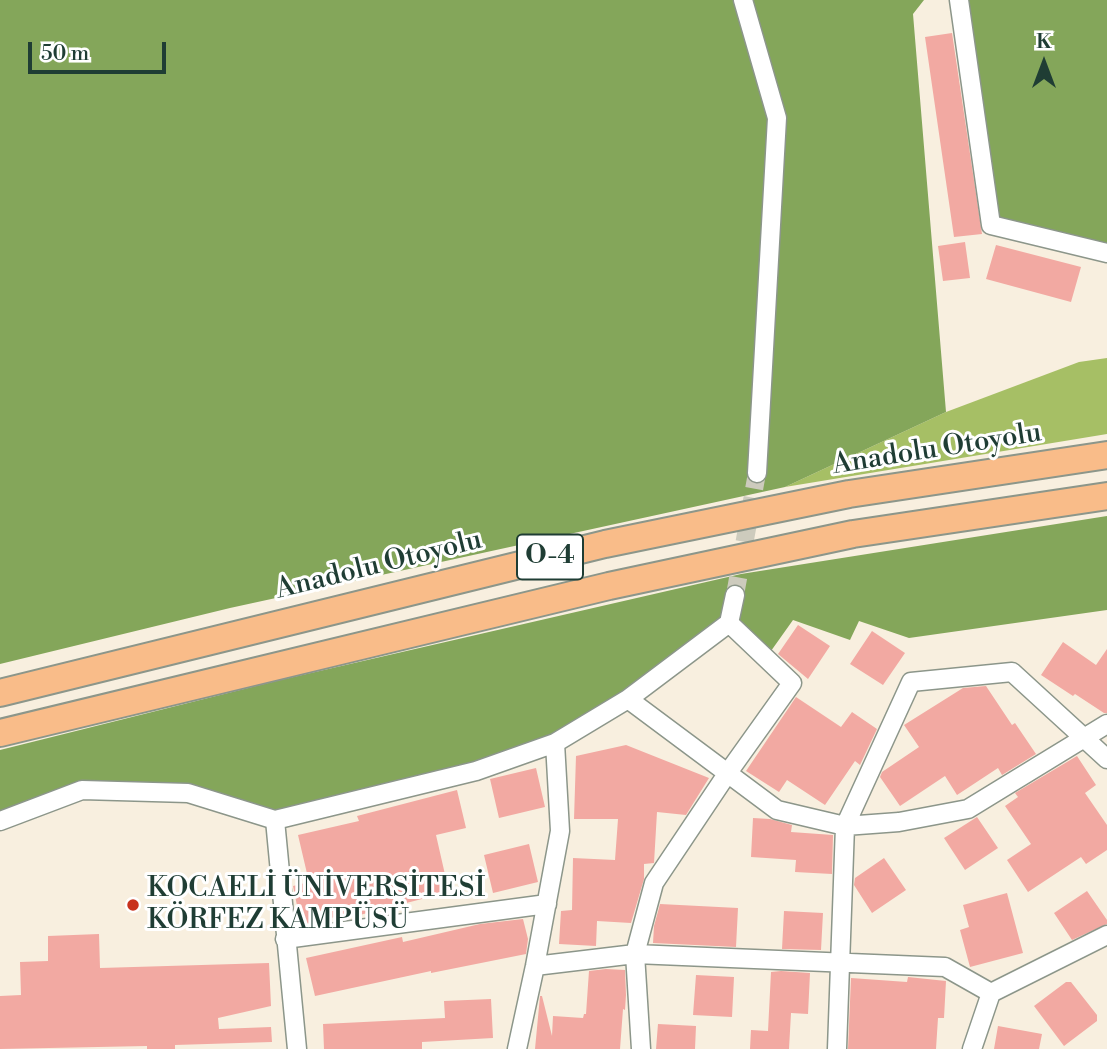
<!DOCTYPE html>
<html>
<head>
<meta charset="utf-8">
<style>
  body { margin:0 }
  #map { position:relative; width:1107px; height:1049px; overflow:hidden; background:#f8efdf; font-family:"Libre Bodoni",serif }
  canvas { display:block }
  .north { position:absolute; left:1009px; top:28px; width:70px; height:70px; -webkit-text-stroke:5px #fff; paint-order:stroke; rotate:0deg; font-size:19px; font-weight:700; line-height:28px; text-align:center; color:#1f3d34 }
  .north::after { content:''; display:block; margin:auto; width:24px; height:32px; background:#1f3d34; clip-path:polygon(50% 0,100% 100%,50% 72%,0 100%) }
  .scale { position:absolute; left:28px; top:42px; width:138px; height:32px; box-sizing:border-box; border:4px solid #1f3d34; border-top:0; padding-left:9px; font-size:21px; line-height:24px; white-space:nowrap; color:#1f3d34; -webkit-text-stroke:5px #fff; paint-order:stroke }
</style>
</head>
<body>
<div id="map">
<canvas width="1107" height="1049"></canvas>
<div class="north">K</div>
<div class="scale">50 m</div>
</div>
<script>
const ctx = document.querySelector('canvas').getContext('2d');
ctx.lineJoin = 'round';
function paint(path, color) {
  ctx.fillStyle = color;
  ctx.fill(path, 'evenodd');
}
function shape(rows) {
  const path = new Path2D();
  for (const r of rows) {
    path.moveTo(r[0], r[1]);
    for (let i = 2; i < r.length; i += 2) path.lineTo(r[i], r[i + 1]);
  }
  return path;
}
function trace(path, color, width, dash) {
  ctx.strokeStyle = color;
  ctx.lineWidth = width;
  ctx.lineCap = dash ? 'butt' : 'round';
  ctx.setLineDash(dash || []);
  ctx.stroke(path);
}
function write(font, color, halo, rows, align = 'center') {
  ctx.font = font + ' "Libre Bodoni",serif';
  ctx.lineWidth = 6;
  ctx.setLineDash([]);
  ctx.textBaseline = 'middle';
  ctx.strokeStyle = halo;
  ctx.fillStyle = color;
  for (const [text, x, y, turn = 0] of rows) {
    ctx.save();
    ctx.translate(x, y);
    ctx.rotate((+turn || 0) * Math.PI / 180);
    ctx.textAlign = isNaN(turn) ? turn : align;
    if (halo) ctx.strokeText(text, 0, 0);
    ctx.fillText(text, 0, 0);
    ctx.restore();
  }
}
paint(shape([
  [1107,358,1107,434,785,487,946,412,1079,362]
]), '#a6bf65');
paint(shape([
  [0,0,924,0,913,14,946,412,785,487,230,608,0,664],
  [959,0,1107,0,1107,253,991,225],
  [1107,516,1107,610,909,638,859,621,850,640,793,620,766,658,729,623,555,743,275,820,188,793,82,790,0,821,0,750,276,681,741,574]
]), '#84a65a');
paint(shape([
  [952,33,982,234,954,237,925,37],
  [965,242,970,278,943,281,938,246],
  [996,245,1081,267,1071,302,986,279],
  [798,625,830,646,808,679,778,654],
  [872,631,905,653,883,685,850,664],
  [1063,642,1096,665,1107,649,1107,713,1104,713,1075,694,1073,696,1041,675],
  [986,686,1012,725,1015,723,1036,754,1002,775,998,768,957,795,945,776,900,806,880,777,882,772,919,747,904,725,963,688],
  [796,697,841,727,852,712,877,729,860,765,855,761,825,805,787,780,779,792,746,771],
  [626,745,709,778,686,815,657,812,654,863,644,864,644,879,631,923,597,921,596,946,559,944,561,911,572,910,573,858,615,860,618,819,574,819,576,756],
  [1077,756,1096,785,1085,793,1107,825,1107,850,1086,864,1081,857,1028,892,1007,860,1031,844,1005,806,1018,797,1015,793],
  [536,768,545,807,499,818,490,779],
  [457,790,466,828,436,835,449,892,352,917,352,913,301,925,293,886,309,882,298,835,359,821,357,816],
  [977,817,998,848,965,870,944,838],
  [753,818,770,819,792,825,791,832,833,835,832,874,795,872,796,860,751,857],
  [529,844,538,882,493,893,484,855],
  [884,858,906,890,872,913,854,885,855,878],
  [1087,891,1107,920,1107,924,1072,940,1054,913],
  [1007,893,1023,953,970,967,960,930,969,927,963,905],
  [660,904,738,908,736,947,653,943,654,926],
  [784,911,823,913,821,950,782,949],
  [523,919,528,939,526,954,431,973,431,971,315,996,306,958,402,937,403,942,480,924],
  [99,934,100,968,269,963,271,1006,218,1018,219,1029,271,1027,272,1042,175,1045,175,1049,147,1049,147,1046,0,1049,0,996,21,995,20,962,48,961,48,936],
  [606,969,625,970,626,995,625,1010,623,1009,620,1049,535,1049,540,996,542,996,552,1036,553,1016,583,1018,584,1014,586,1014,589,971],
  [781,971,810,973,808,1014,791,1013,789,1049,750,1049,751,1030,768,1031,771,972],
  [696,975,734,977,732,1017,693,1015],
  [908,977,946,981,944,1018,938,1018,936,1049,848,1049,851,978,907,982],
  [1066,982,1071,982,1097,1015,1097,1021,1064,1046,1034,1006],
  [491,999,493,1038,422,1042,422,1049,324,1049,323,1024,445,1018,444,1001],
  [658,1024,696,1026,695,1049,656,1049],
  [998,1026,1042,1034,1039,1049,994,1049]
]), '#f2a9a2');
trace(shape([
  [735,595,757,473]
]), '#cdcbbd', 18, [18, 9]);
const minor = shape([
  [743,0,777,118,757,473],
  [959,0,991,225,1107,253],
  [628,699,777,810,845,826,899,822,968,809,1107,724],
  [0,821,82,790,188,793,275,820],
  [285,939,547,904],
  [535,966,635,954,945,967,991,993],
  [297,1049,275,820,476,771,555,743,628,699,729,623,735,595],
  [517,1049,535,966,560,831,555,743],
  [641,1049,635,954,654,883,727,774,792,683,729,623],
  [837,1049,845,826,911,682,1012,672,1107,759],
  [972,1049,991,993,1107,935]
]);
const highway = shape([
  [0,693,605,544,849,494,1107,455],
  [0,733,609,586,853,534,1107,496]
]);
trace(minor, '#8c968a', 21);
trace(highway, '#8c968a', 30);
trace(minor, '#fff', 18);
trace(highway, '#f9bc89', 26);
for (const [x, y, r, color] of [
  [133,905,7,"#c8321e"]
]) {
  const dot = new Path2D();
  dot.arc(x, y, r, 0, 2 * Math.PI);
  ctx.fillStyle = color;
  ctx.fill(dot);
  trace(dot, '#fff', 2.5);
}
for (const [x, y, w] of [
  [550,557,66]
]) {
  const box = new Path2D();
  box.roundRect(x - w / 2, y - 22.5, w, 45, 5);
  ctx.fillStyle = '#fff';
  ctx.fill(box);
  trace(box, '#1f3d34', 2);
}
write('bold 26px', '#1f3d34', null, [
  ["O-4",550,557]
]);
write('28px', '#1f3d34', '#fff', [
  ["Anadolu Otoyolu",937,450,-9],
  ["Anadolu Otoyolu",379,566,-14]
]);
write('28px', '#1f3d34', '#fff', [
  ["KOCAELİ ÜNİVERSİTESİ",147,889],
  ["KÖRFEZ KAMPÜSÜ",147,921]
], 'left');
</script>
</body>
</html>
